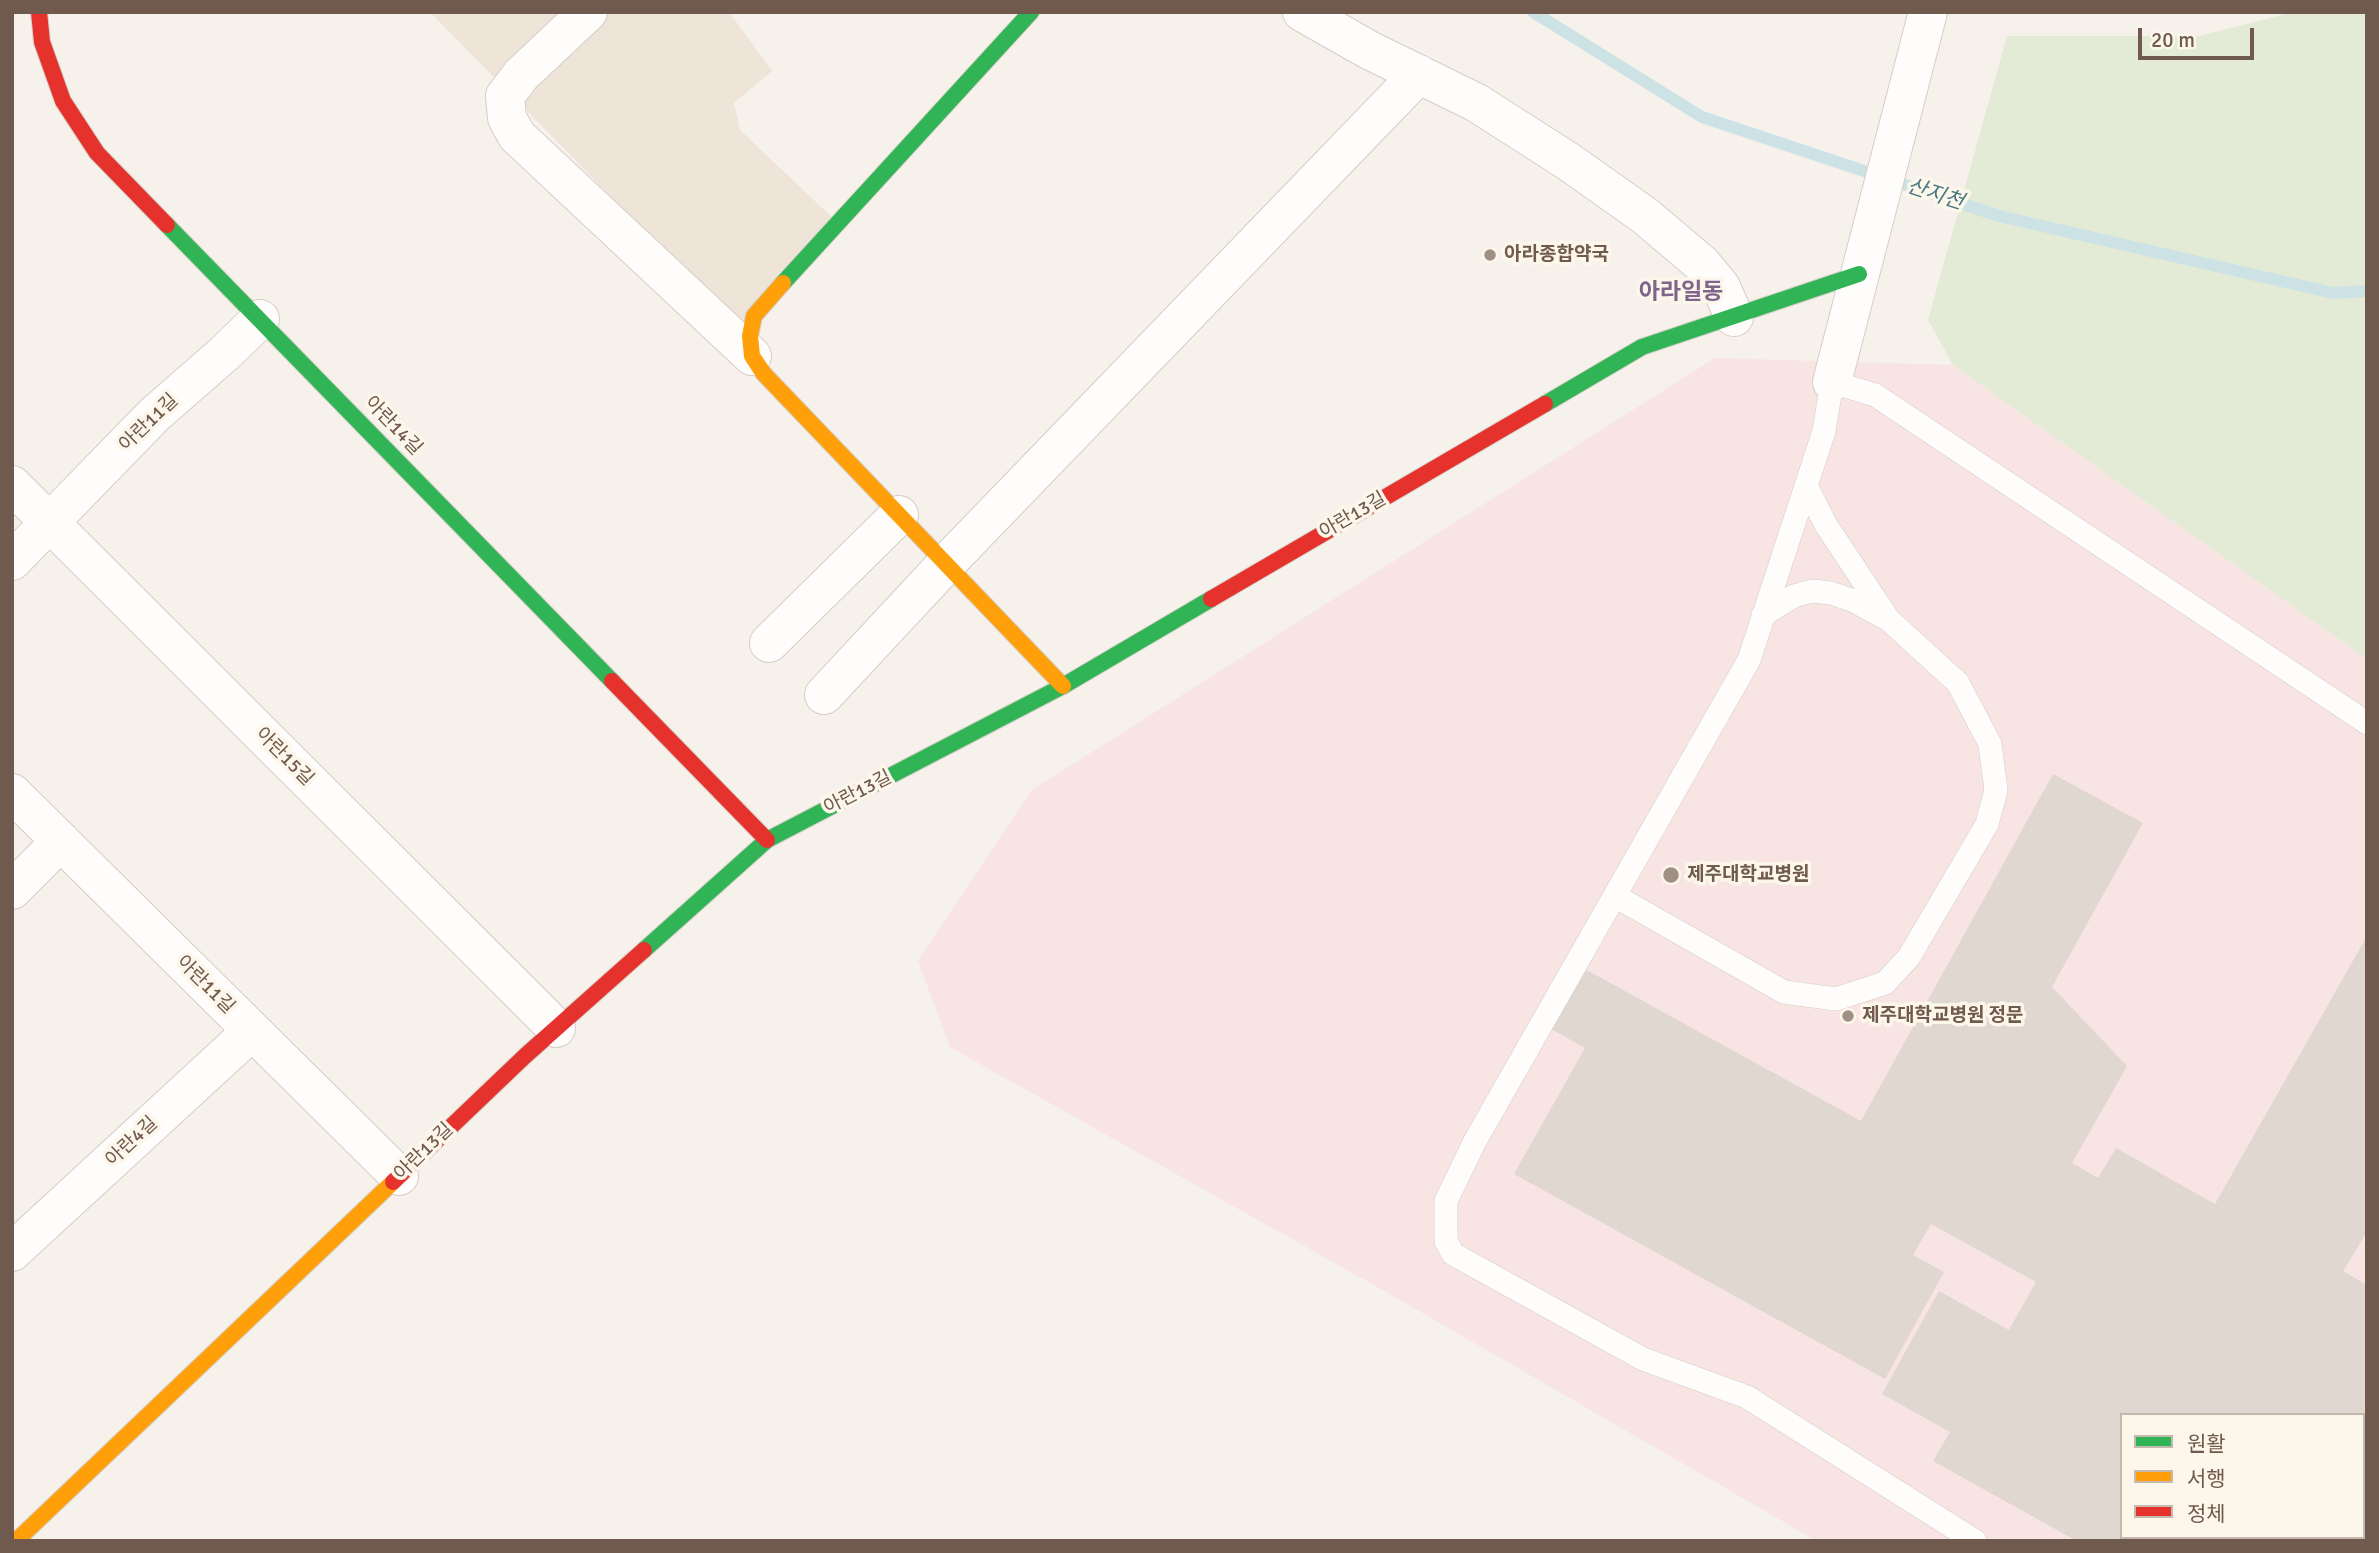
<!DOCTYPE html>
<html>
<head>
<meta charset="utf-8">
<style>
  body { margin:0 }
  #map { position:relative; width:2379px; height:1553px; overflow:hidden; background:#f6f1ea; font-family:Signika,"Noto Sans KR",sans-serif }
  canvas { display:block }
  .frame { position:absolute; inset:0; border:14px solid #705a4d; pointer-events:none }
  .legend { position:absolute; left:2120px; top:1413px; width:245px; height:126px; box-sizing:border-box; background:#fdf6eb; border:2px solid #c5b8ac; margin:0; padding:9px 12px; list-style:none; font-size:21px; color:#705a4d }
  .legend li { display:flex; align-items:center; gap:14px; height:35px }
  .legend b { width:35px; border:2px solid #c5b8ac }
  .scale { position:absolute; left:2138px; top:28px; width:116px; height:32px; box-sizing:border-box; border:4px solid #705a4d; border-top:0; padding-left:9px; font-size:21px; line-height:24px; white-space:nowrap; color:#705a4d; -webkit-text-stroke:5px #fdf6eb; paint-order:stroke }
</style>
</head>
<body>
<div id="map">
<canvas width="2379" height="1553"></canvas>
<div class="frame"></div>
<ul class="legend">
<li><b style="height:9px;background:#30b455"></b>원활</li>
<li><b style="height:9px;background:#ff9f0a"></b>서행</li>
<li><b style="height:9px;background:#e5322d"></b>정체</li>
</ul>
<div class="scale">20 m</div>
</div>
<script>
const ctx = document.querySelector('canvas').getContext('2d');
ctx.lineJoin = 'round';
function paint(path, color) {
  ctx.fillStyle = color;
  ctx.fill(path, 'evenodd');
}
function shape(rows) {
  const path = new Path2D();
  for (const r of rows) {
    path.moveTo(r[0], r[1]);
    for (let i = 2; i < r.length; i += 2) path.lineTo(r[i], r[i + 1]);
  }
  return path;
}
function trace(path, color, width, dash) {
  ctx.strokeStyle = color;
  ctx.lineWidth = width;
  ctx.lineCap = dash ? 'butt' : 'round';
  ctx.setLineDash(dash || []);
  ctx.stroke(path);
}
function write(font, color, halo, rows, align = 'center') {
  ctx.font = font + ' Signika,"Noto Sans KR",sans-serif';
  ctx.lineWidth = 7;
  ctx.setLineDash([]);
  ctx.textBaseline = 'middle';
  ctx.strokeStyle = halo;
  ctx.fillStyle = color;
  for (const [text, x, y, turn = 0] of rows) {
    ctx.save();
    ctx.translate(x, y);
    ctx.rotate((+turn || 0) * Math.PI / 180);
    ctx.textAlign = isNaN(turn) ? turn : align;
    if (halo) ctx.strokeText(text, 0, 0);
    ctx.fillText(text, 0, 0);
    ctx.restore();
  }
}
paint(shape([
  [430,12,729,12,772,71,734,103,740,130,840,225,740,328]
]), '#eee4d8');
paint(shape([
  [1715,358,1953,365,2367,659,2367,1541,1817,1541,1381,1289,950,1047,918,961,1032,790],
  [2122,1415,2363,1415,2363,1537,2122,1537]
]), '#f7e4e3');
paint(shape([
  [2294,12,2367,12,2367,659,1953,365,1928,320,2007,36,2199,36]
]), '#e3ebd6');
trace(shape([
  [1533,12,1702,117,1999,216,2333,293,2367,291]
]), '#cde2e4', 12);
paint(shape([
  [2053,774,2143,823,2052,987,2127,1066,2072,1163,2098,1178,2116,1148,2215,1204,2367,936,2367,1232,2343,1271,2367,1285,2367,1541,2148,1541,2141,1537,2363,1537,2363,1415,2122,1415,2122,1537,2127,1537,2125,1541,2077,1541,1933,1461,1950,1432,1882,1394,1939,1291,2009,1330,2036,1282,1931,1224,1913,1255,1944,1272,1885,1379,1514,1174,1585,1048,1549,1028,1583,968,1861,1121]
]), '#dfd7d0');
const lane = shape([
  [1763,615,1794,596,1812,591,1831,593,1854,601,1887,619],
  [1615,896,1784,992,1836,999,1885,983,1909,957,1987,824,1996,790,1990,744,1958,683,1889,620,1826,525,1806,486],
  [1975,1541,1747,1397,1643,1359,1453,1254,1446,1241,1446,1201,1475,1141,1749,660,1824,431,1832,382,1875,395,2367,723]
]);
const street = shape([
  [588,12,521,75,505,96,507,118,517,136,752,356],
  [1302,12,1369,50,1477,103,1569,162,1644,215,1702,264,1721,287,1734,317],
  [1832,382,1928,12],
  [12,485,556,1028],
  [12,561,154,415,225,353,260,319],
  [769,643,899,515],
  [824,695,946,564,1419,74],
  [12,793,399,1176],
  [12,890,61,841],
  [12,1252,252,1031]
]);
const fast = shape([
  [167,225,612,681],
  [783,283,1031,12],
  [1545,404,1642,347,1859,274],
  [644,950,767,840,1063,686,1211,599]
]);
const slow = shape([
  [783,283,754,316,750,336,752,356,764,374,1063,686],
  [16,1541,393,1182]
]);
const jam = shape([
  [39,12,42,42,63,101,97,153,167,225],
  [1211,599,1545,404],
  [612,681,767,840],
  [393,1182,525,1056,644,950]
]);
trace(lane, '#d5cec8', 24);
trace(street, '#d5cec8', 40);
trace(fast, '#d4cec7', 18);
trace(slow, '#d4cec7', 18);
trace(jam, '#d4cec7', 18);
trace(lane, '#fefdfc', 23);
trace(street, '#fefdfc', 38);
trace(fast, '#30b455', 16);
trace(slow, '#ff9f0a', 16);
trace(jam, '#e5322d', 16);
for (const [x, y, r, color] of [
  [1490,255,7,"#9f8f84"],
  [1671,875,9,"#9f8f84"],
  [1848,1016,7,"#9f8f84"]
]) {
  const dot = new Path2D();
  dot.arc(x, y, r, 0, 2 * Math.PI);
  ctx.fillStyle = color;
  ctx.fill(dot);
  trace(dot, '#fdf6eb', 2.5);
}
write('bold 19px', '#705a4d', '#fdf6eb', [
  ["아라종합약국",1504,255],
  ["제주대학교병원",1687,875],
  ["제주대학교병원 정문",1862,1016]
], 'left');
write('19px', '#705a4d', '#fdf6eb', [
  ["아란11길",149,423,-44],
  ["아란14길",393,426,46],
  ["아란13길",1353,516,-30],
  ["아란15길",284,757,45],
  ["아란13길",858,793,-27],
  ["아란11길",205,985,45],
  ["아란4길",132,1142,-43],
  ["아란13길",424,1152,-44]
]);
write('italic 21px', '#497982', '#fdf6eb', [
  ["산지천",1935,195,18]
]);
write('bold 23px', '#7f658c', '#fdf6eb', [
  ["아라일동",1681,293]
]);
</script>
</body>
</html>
